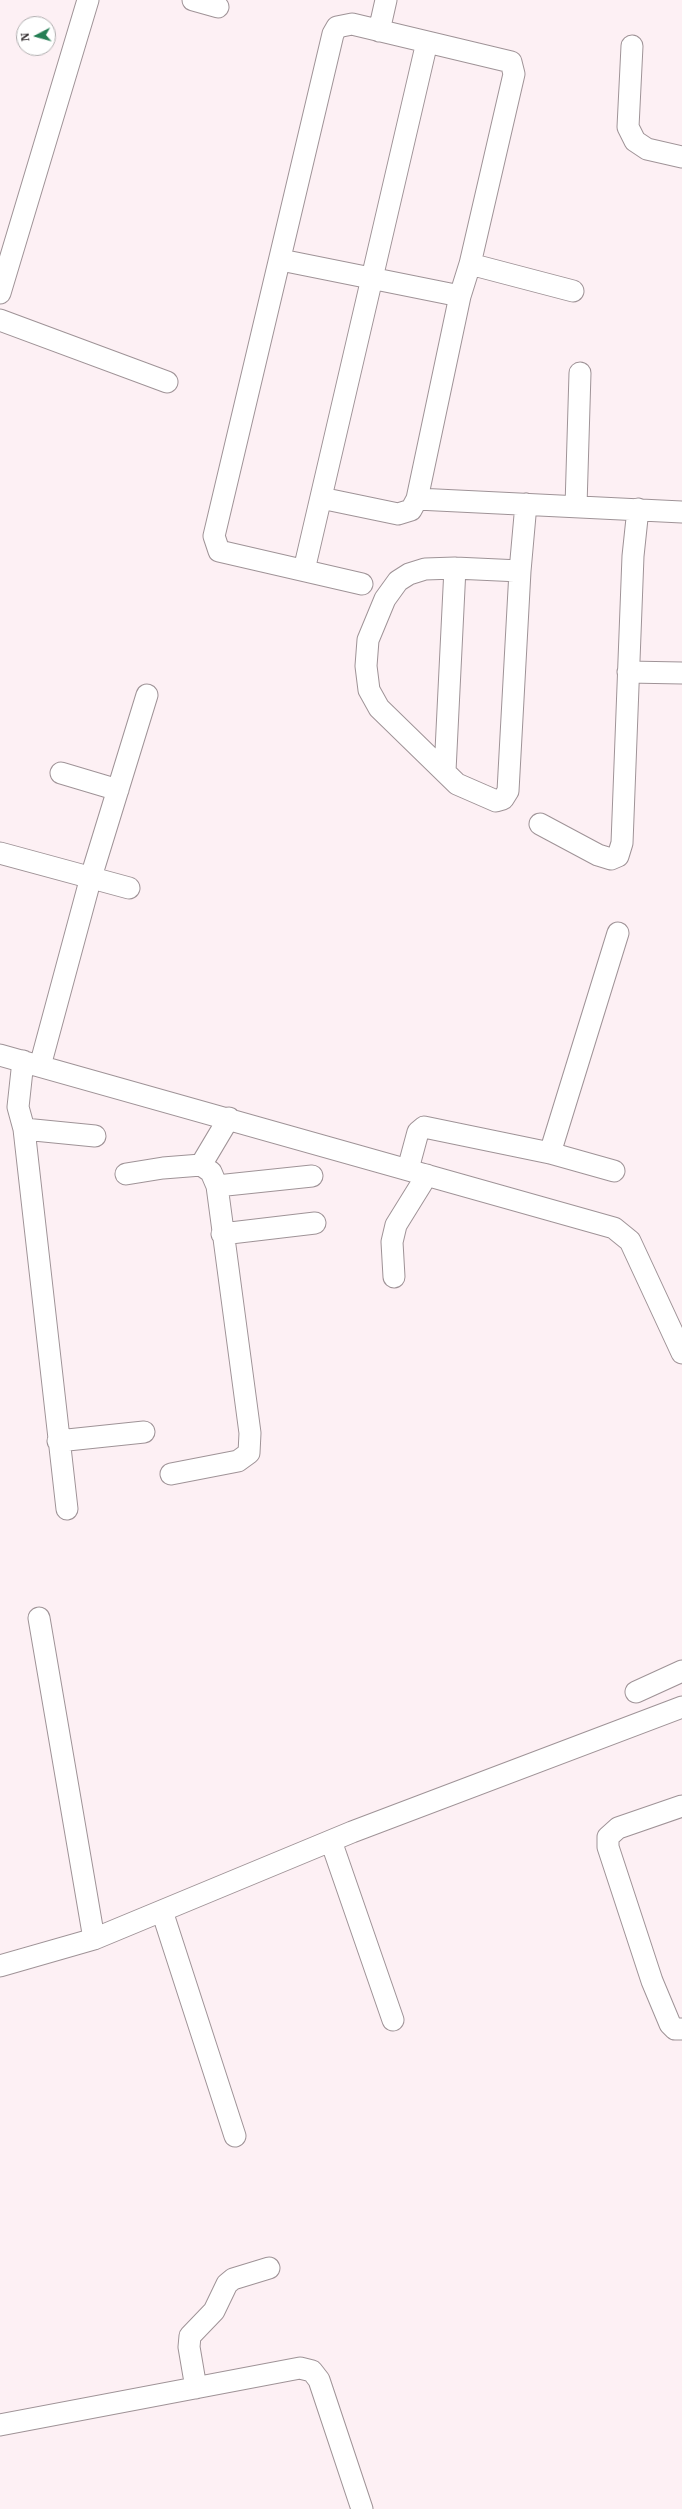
<!DOCTYPE html>
<html>
<head>
<meta charset="utf-8">
<style>
  body { margin:0 }
  #map { position:relative; width:682px; height:2509px; overflow:hidden; background:#fdf0f4; font-family:"IBM Plex Serif",serif }
  canvas { display:block }
  .north { position:absolute; left:16px; top:16px; width:40px; height:40px; box-sizing:border-box; background:#fff; border:1px solid #afadae; border-radius:50%; rotate:264deg; font-size:11px; font-weight:700; line-height:16px; text-align:center; color:#373234 }
  .north::after { content:''; display:block; margin:auto; width:14px; height:18px; background:#257e54; clip-path:polygon(50% 0,100% 100%,50% 72%,0 100%) }
</style>
</head>
<body>
<div id="map">
<canvas width="682" height="2509"></canvas>
<div class="north">N</div>
</div>
<script>
const ctx = document.querySelector('canvas').getContext('2d');
ctx.lineJoin = 'round';
function shape(rows) {
  const path = new Path2D();
  for (const r of rows) {
    path.moveTo(r[0], r[1]);
    for (let i = 2; i < r.length; i += 2) path.lineTo(r[i], r[i + 1]);
  }
  return path;
}
function trace(path, color, width, dash) {
  ctx.strokeStyle = color;
  ctx.lineWidth = width;
  ctx.lineCap = dash ? 'butt' : 'round';
  ctx.setLineDash(dash || []);
  ctx.stroke(path);
}
const minor = shape([
  [193,0,218,7],
  [379,31,386,0],
  [632,46,628,127,635,141,647,149,682,157],
  [281,260,460,296],
  [470,264,573,291],
  [0,293,88,0],
  [0,320,167,382],
  [321,498,398,514,411,510,417,499,460,296,470,264,514,74,511,62,352,24,337,27,333,34,214,536,219,551,362,584],
  [417,499,682,512],
  [576,506,580,373],
  [304,570,427,42],
  [520,571,455,568,425,569,409,574,398,581,385,599,368,640,366,666,369,690,379,708,457,784,496,801,503,799,508,791,520,571,526,504],
  [628,672,682,673],
  [445,771,455,568],
  [61,773,118,790],
  [540,824,598,855,611,859,618,856,622,843,633,556,638,509],
  [0,853,129,888],
  [0,1055,614,1228,630,1241,682,1353],
  [23,1061,18,1107,24,1129,95,1136],
  [40,1066,91,877,147,695],
  [24,1129,67,1509],
  [550,1153,618,933],
  [201,1165,229,1118],
  [408,1169,418,1132,424,1127,550,1153,614,1171],
  [126,1174,163,1168,201,1165,211,1172,217,1186,312,1176],
  [222,1234,315,1223],
  [394,1277,392,1242,396,1225,427,1175],
  [58,1441,144,1432],
  [171,1474,238,1461,249,1453,250,1433,217,1186],
  [39,1618,94,1939],
  [636,1692,682,1671],
  [682,1806,618,1828,608,1837,608,1847,652,1981,670,2024,675,2029,682,2029],
  [331,1841,393,2020],
  [162,1911,235,2136],
  [0,1966,94,1939,352,1832,682,1707],
  [196,2388,189,2347,190,2336,214,2311,227,2284,233,2279,269,2268],
  [0,2425,300,2368,312,2371,319,2380,362,2509]
]);
trace(minor, '#9f9397', 23);
trace(minor, '#fff', 21);
</script>
</body>
</html>
